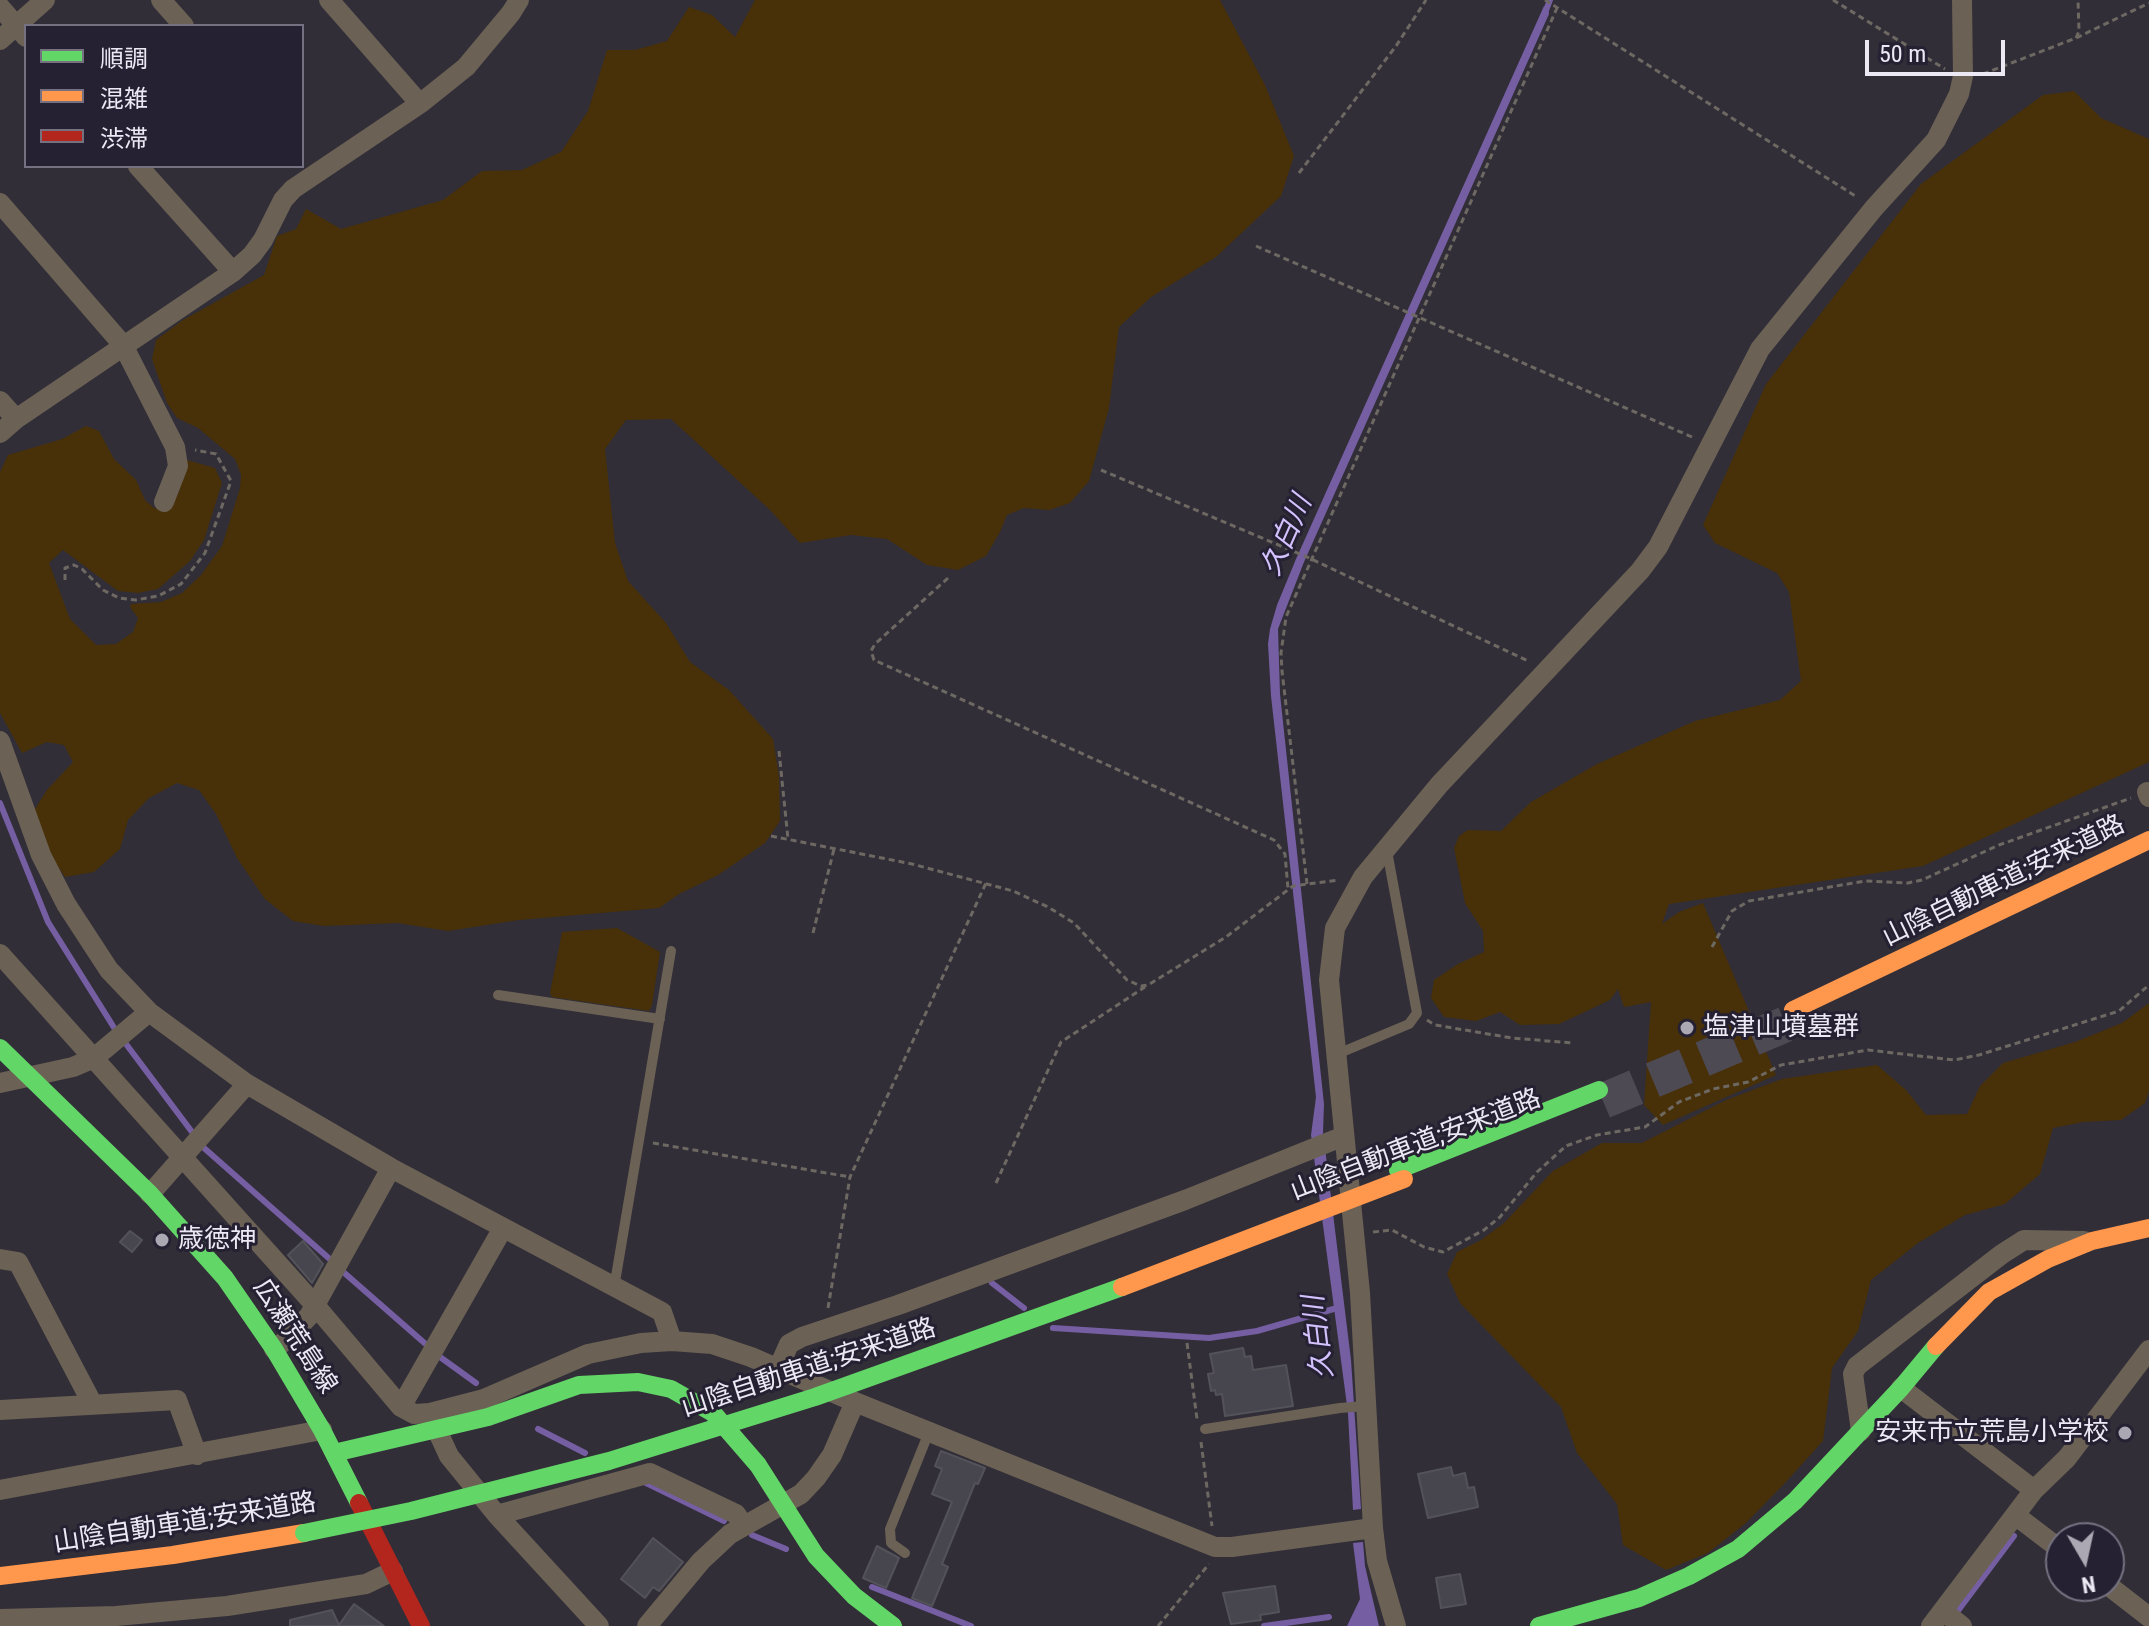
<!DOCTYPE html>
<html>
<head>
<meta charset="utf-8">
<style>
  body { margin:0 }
  #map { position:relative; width:2149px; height:1626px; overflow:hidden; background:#312e38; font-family:"Roboto Condensed","Noto Sans JP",sans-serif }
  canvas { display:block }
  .legend { position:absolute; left:24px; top:24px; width:280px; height:144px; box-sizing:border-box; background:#262132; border:2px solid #757180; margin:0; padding:10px 14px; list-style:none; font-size:24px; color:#ece9f5 }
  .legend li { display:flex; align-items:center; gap:16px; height:40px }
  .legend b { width:40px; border:2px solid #757180 }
  .north { position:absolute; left:2045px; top:1522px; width:80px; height:80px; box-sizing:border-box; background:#262132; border:2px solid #757180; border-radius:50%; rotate:171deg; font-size:22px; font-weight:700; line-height:32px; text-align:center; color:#ece9f5 }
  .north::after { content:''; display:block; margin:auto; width:28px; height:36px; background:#aba8b3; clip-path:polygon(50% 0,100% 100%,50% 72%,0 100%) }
  .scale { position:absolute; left:1865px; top:40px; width:140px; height:36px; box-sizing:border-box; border:4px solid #ece9f5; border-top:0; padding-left:10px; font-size:24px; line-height:28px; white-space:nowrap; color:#ece9f5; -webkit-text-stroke:6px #262132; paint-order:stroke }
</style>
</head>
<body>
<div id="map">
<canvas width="2149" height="1626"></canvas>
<ul class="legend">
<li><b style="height:10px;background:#63d668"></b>順調</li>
<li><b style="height:10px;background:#ff974d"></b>混雑</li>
<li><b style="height:10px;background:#b3261e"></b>渋滞</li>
</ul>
<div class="north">N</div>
<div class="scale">50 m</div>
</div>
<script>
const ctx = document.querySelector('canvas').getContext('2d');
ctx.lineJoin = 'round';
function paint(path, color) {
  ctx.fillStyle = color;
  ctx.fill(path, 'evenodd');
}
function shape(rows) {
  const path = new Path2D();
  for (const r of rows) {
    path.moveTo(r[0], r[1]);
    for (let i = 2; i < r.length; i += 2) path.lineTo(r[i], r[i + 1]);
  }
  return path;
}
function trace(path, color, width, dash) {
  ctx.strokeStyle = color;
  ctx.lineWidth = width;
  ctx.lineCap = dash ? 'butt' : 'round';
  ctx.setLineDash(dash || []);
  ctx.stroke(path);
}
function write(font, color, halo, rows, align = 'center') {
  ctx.font = font + ' "Roboto Condensed","Noto Sans JP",sans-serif';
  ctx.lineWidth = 6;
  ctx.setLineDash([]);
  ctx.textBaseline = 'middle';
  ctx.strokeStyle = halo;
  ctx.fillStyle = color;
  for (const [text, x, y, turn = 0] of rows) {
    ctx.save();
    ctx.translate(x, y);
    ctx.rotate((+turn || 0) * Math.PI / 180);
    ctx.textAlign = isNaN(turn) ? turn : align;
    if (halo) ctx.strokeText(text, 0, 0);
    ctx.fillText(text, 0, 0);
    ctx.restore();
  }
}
paint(shape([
  [755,0,1220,0,1265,85,1294,156,1281,196,1216,257,1151,297,1119,327,1109,408,1089,481,1070,503,1049,510,1024,508,1007,515,1000,532,986,556,958,570,927,565,887,539,851,535,800,543,770,510,671,419,626,420,605,449,615,543,628,581,666,623,690,662,729,690,773,739,779,776,780,821,765,843,718,875,679,894,659,908,519,920,448,931,398,923,324,926,293,921,265,899,237,858,216,814,199,790,177,783,149,798,128,820,120,849,94,872,65,877,46,849,35,809,47,790,73,762,64,745,47,742,22,753,0,713,0,472,8,455,62,439,86,426,99,431,114,459,136,480,145,500,154,508,168,511,179,492,181,473,187,460,215,468,222,483,204,540,190,561,158,589,138,593,118,591,63,550,49,563,70,619,96,645,116,644,133,632,138,618,130,607,131,604,161,602,182,593,201,575,222,546,240,488,241,475,235,459,198,428,177,418,167,403,152,359,156,340,183,320,264,275,277,236,296,229,306,209,341,229,443,200,482,171,522,170,561,152,588,111,607,50,635,50,667,41,689,7,712,15,735,37],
  [2074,91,2101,118,2149,139,2149,762,1923,866,1669,904,1662,924,1679,912,1703,903,1776,1075,1663,1125,1644,1105,1651,1002,1624,1007,1618,989,1610,1000,1559,1024,1520,1025,1500,1012,1476,1021,1444,1017,1431,998,1434,980,1458,964,1484,952,1483,931,1465,903,1454,848,1459,836,1468,830,1501,831,1531,802,1597,764,1695,721,1780,700,1801,681,1789,592,1777,573,1715,543,1703,525,1766,384,1921,184,2043,95],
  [617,928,660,952,652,1005,649,1011,552,997,550,993,562,932],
  [2149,1003,2149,1091,2145,1103,2121,1120,2083,1122,2053,1128,2040,1174,2005,1204,1965,1215,1918,1243,1871,1280,1858,1331,1832,1368,1823,1441,1785,1483,1746,1523,1708,1553,1666,1570,1623,1545,1617,1504,1577,1453,1561,1407,1460,1303,1447,1274,1457,1252,1481,1240,1504,1223,1553,1171,1602,1143,1642,1143,1726,1100,1782,1079,1877,1065,1906,1090,1926,1115,1967,1114,1980,1086,2003,1063,2075,1042,2122,1023]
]), '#483108');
paint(shape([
  [1544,6,1548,8,1549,14,1304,562,1278,629,1280,694,1324,1104,1323,1132,1351,1360,1361,1509,1353,1510,1348,1413,1311,1135,1316,1097,1271,696,1268,644,1270,629,1277,605,1296,559],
  [1363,1542,1365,1566,1379,1626,1347,1626,1360,1599,1353,1543]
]), '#755ea2');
trace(shape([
  [1545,13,1550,0],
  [0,803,48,922,118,1034],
  [123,1040,195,1136],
  [204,1148,332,1261],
  [341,1270,429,1347],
  [992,1283,1024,1308],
  [1053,1328,1209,1338,1257,1331,1337,1308],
  [440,1357,476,1383],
  [538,1429,585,1453],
  [642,1481,724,1521],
  [752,1535,786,1549],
  [872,1587,971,1626],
  [1954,1616,2014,1536],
  [1264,1626,1329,1617]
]), '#755ea2', 6);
const building = shape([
  [130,1231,142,1240,132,1252,120,1242,130,1231],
  [303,1241,323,1264,312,1283,288,1255,303,1241],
  [1243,1348,1245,1357,1251,1356,1253,1370,1286,1365,1293,1406,1225,1416,1222,1394,1216,1395,1215,1390,1211,1391,1208,1374,1214,1373,1210,1354,1243,1348],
  [941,1451,985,1468,978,1484,975,1483,942,1564,948,1567,932,1606,912,1598,952,1502,932,1494,942,1469,935,1466,941,1451],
  [1451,1467,1453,1476,1465,1473,1468,1488,1474,1487,1478,1507,1428,1518,1418,1474,1451,1467],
  [653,1538,683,1562,659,1591,653,1587,645,1598,621,1579,653,1538],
  [877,1546,899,1558,886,1588,863,1578,877,1546],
  [1460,1574,1466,1604,1441,1608,1436,1578,1460,1574],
  [1275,1586,1279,1612,1260,1615,1261,1620,1231,1624,1223,1593,1275,1586],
  [354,1604,384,1626,290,1626,290,1620,332,1610,339,1625,354,1604]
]);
paint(building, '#47454d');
trace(building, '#535259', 2);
trace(shape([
  [1603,1101,1798,1019]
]), '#4d4a54', 36, [36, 18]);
trace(shape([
  [1545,0,1857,197],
  [1833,0,1945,69],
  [2076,38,2079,31,2078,0],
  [1983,74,2076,38,2149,3],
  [1299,173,1396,46,1426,0],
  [1256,246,1692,437],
  [1101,470,1307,557,1528,661],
  [948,578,875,644,871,651,874,660,1274,840,1285,854,1288,889],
  [65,580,65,568,74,565,82,569,103,590,119,598,136,600,158,596,181,584,205,553,231,481,216,454,195,450],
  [779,751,788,839],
  [771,836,912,864,1013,891,1048,907,1074,923,1127,980,1141,986,1148,985,1226,937,1293,886,1339,880],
  [1307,884,1282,671,1281,653,1286,617,1557,8],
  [813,933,834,849],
  [1712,947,1732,911,1749,901,1865,881,1908,883,1922,880,1999,845,2131,798],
  [1427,1020,1435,1025,1512,1038,1572,1043],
  [653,1143,850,1177],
  [996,1183,1061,1042,1145,987],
  [1373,1232,1392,1230,1424,1247,1443,1252,1484,1230,1500,1217,1537,1172,1566,1146,1597,1135,1645,1127,1679,1102,1713,1089,1748,1082,1781,1065,1868,1050,1954,1060,1979,1055,2119,1011,2149,985],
  [828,1308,850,1177,986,883],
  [1187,1343,1197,1419],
  [1201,1442,1212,1526],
  [1158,1626,1209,1564]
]), '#6e6862', 3, [6, 4]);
trace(shape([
  [498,995,660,1019],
  [1335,1055,1409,1024,1417,1013,1387,851],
  [614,1288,671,951],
  [1205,1429,1340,1408,1366,1406],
  [905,1553,891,1543,890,1529,929,1432]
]), '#6b6154', 10);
trace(shape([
  [161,0,184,26],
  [329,0,414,97],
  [0,7,26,37],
  [0,40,45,0],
  [138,166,233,272],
  [0,203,123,345,175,447,178,466,164,502],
  [0,401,16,419],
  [0,433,16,419,233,272,252,255,263,240,283,200,293,189,421,103,466,67,511,13,519,0],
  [0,741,41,855,66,904,109,970,149,1012,247,1084,391,1168,662,1312,672,1341],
  [2147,792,2149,797],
  [0,954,314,1304,401,1407,414,1414,430,1413,484,1399,588,1354,641,1343,672,1341,712,1344,751,1357,855,1402,1215,1547,1232,1547,1373,1528],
  [0,1083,73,1067,94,1058,149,1012],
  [150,1194,247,1084],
  [0,1259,18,1262,92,1403],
  [274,1349,285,1341,309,1316,391,1168],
  [778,1369,789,1344,802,1337,898,1305,1185,1200,1344,1136],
  [1901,1388,2034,1490],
  [401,1407,503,1228],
  [0,1410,177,1400,197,1455],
  [437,1430,449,1456,497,1515,599,1626],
  [1861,1431,1853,1374,1857,1366,2002,1254,2024,1240,2084,1241],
  [0,1490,322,1430],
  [497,1515,650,1473,736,1514,744,1526],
  [2015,1515,2061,1550],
  [2109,1586,2149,1617],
  [1943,1611,1962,1626],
  [0,1619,116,1616,227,1606,366,1584,393,1571],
  [647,1626,701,1561,730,1534,801,1494,816,1478,832,1455,855,1402],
  [1396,1626,1377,1561,1373,1528,1360,1293,1329,980,1335,928,1363,877,1439,785,1640,571,1658,547,1760,349,1874,208,1936,140,1959,94,1963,76,1962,0],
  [1931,1626,2034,1490,2067,1458,2149,1350]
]), '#6b6154', 20);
trace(shape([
  [0,1048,150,1194,225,1278,274,1349,322,1430,359,1503],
  [1398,1170,1599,1090],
  [334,1453,488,1417,579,1385,638,1382,671,1389,713,1413,758,1465,816,1556,854,1596,893,1626],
  [1539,1626,1639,1598,1689,1576,1738,1549,1795,1501,1901,1388,1936,1346]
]), '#63d668', 18);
trace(shape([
  [1793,1010,2149,840],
  [1936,1346,1989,1292,2048,1259,2092,1241,2149,1228],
  [0,1576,173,1555,304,1533]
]), '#ff974d', 18);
trace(shape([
  [359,1503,421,1626]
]), '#b3261e', 18);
trace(shape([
  [304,1533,411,1511,609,1461,815,1397,1122,1287]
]), '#63d668', 18);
trace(shape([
  [1122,1287,1404,1179]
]), '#ff974d', 18);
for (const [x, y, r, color] of [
  [1687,1028,8,"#aba8b3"],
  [162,1240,8,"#aba8b3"],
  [2125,1433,8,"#aba8b3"]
]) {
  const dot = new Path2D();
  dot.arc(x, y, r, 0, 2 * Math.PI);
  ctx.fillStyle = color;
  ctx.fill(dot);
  trace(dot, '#262132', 3);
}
write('26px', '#ece9f5', '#262132', [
  ["山陰自動車道;安来道路",2004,882,-26],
  ["山陰自動車道;安来道路",1416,1146,-21],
  ["広瀬荒島線",294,1337,57],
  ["山陰自動車道;安来道路",809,1369,-18],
  ["山陰自動車道;安来道路",185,1524,-9]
]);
write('26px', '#ece9f5', '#262132', [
  ["塩津山墳墓群",1703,1028],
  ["歳徳神",178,1240],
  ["安来市立荒島小学校",2109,1433,"right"]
], 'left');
write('italic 28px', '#d4c2ff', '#262132', [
  ["久白川",1288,536,-66],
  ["久白川",1320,1337,-97]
]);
</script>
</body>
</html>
